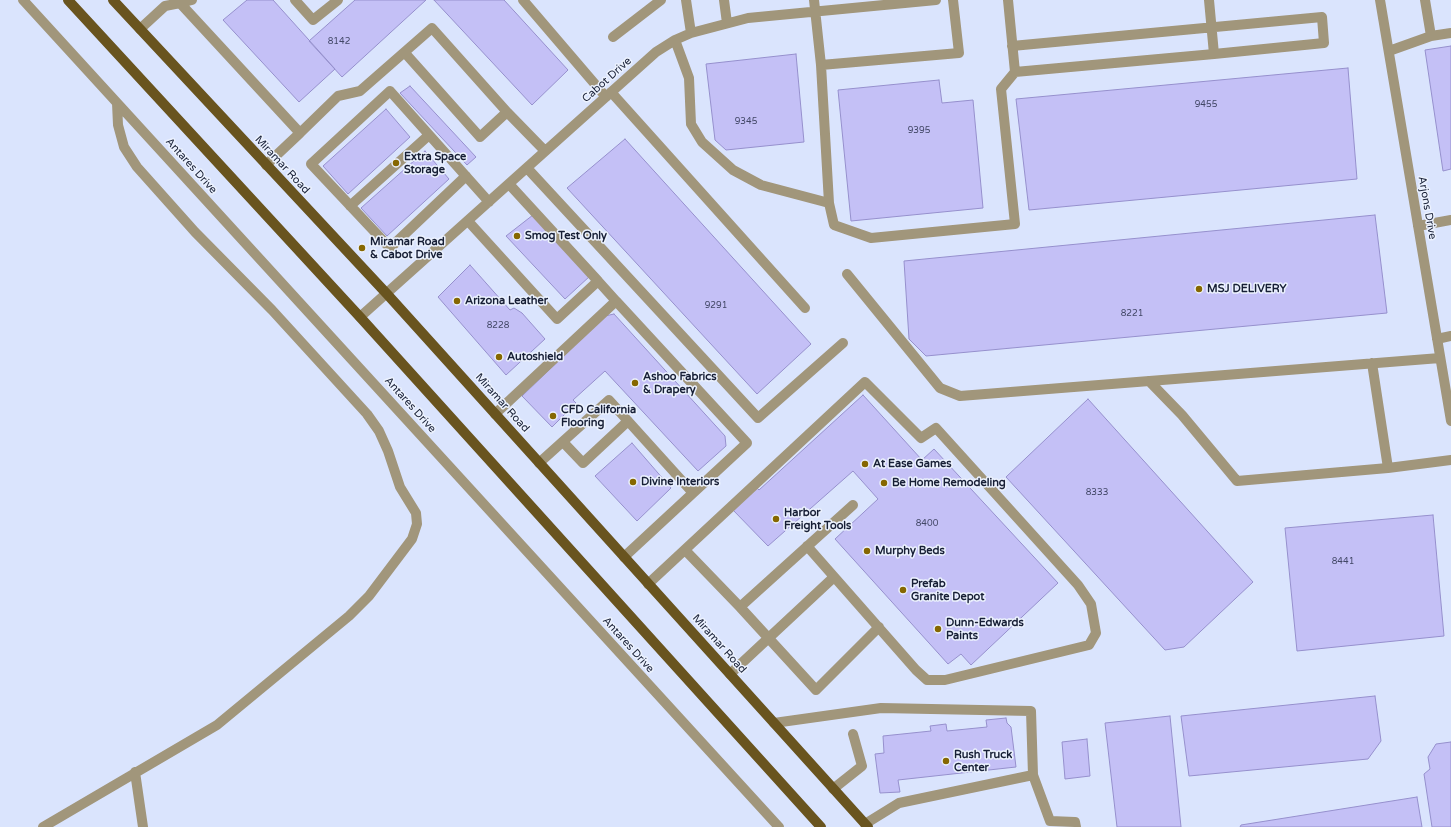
<!DOCTYPE html>
<html>
<head>
<meta charset="utf-8">
<style>
  body { margin:0 }
  canvas { display:block; background:#dae4fd }
</style>
</head>
<body>
<canvas width="1451" height="827"></canvas>
<script>
const ctx = document.querySelector('canvas').getContext('2d');
ctx.lineJoin = 'round';
function paint(path, color) {
  ctx.fillStyle = color;
  ctx.fill(path, 'evenodd');
}
function shape(rows) {
  const path = new Path2D();
  for (const r of rows) {
    path.moveTo(r[0], r[1]);
    for (let i = 2; i < r.length; i += 2) path.lineTo(r[i], r[i + 1]);
  }
  return path;
}
function trace(path, color, width, dash) {
  ctx.strokeStyle = color;
  ctx.lineWidth = width;
  ctx.lineCap = dash ? 'butt' : 'round';
  ctx.setLineDash(dash || []);
  ctx.stroke(path);
}
function write(font, color, halo, rows, align = 'center') {
  ctx.font = font + ' "Varela Round",sans-serif';
  ctx.lineWidth = 3;
  ctx.setLineDash([]);
  ctx.textBaseline = 'middle';
  ctx.strokeStyle = halo;
  ctx.fillStyle = color;
  for (const [text, x, y, turn = 0] of rows) {
    ctx.save();
    ctx.translate(x, y);
    ctx.rotate((+turn || 0) * Math.PI / 180);
    ctx.textAlign = isNaN(turn) ? turn : align;
    if (halo) ctx.strokeText(text, 0, 0);
    ctx.fillText(text, 0, 0);
    ctx.restore();
  }
}
const building = shape([
  [247,0,273,0,335,69,299,102,223,20,247,0],
  [355,0,426,0,342,77,309,41,355,0],
  [434,0,504,0,568,70,532,105,434,0],
  [1451,46,1451,169,1443,171,1425,50,1451,46],
  [796,54,804,142,726,150,715,140,706,64,796,54],
  [1348,68,1357,179,1029,210,1016,99,1348,68],
  [939,80,942,103,973,100,983,208,851,221,838,90,939,80],
  [410,86,476,157,467,165,400,93,410,86],
  [386,109,410,137,348,194,323,166,386,109],
  [625,139,811,344,757,394,567,188,625,139],
  [425,151,449,179,387,236,361,208,425,151],
  [533,215,590,276,565,299,506,236,533,215],
  [1375,215,1387,313,926,356,909,339,904,261,1375,215],
  [470,265,510,310,514,308,522,313,545,339,506,375,438,297,470,265],
  [614,314,725,436,726,446,698,471,605,371,573,400,576,403,552,427,522,396,605,316,614,314],
  [863,395,922,460,934,449,1058,583,971,665,961,654,948,664,835,539,878,499,853,471,768,546,732,509,756,487,759,490,863,395],
  [1088,399,1253,582,1184,647,1165,650,1006,477,1088,399],
  [632,443,671,488,637,521,595,476,632,443],
  [1433,515,1444,636,1297,651,1285,528,1433,515],
  [1375,696,1381,741,1368,759,1189,776,1181,716,1375,696],
  [1170,716,1181,827,1117,827,1105,723,1170,716],
  [1006,718,1007,723,1011,727,1016,767,898,780,900,792,880,793,875,754,884,753,883,736,931,731,930,726,946,724,947,731,987,727,986,720,1006,718],
  [1087,739,1090,776,1065,779,1062,742,1087,739],
  [1451,742,1451,827,1432,827,1424,774,1430,769,1428,757,1436,744,1451,742],
  [1417,797,1422,827,1240,827,1241,825,1417,797]
]);
paint(building, '#c4c0f6');
trace(building, '#9690cd', 1);
trace(shape([
  [23,0,779,827],
  [295,0,313,20,338,0],
  [523,0,606,97],
  [686,0,691,33],
  [724,0,727,23],
  [814,0,821,65,829,203,834,225,871,238,1015,224,1001,89,1015,72],
  [1008,0,1015,72,1214,54,1209,0],
  [1380,0,1451,421],
  [1425,0,1431,36],
  [180,3,192,0],
  [140,29,165,6,180,3,300,133,338,96,360,91,432,28,507,112,480,137,405,53],
  [613,37,661,0],
  [675,40,689,78,691,124,702,142,733,170,761,185,829,203],
  [1012,46,1322,17,1324,43,1214,54],
  [1389,51,1431,36,1451,33],
  [821,65,959,53,953,0],
  [611,92,805,308],
  [507,112,545,151],
  [266,165,300,133],
  [527,168,758,418,843,343],
  [466,176,390,248,311,164,390,91,489,202],
  [350,206,429,135],
  [468,221,557,319,598,281,509,184],
  [1418,226,1451,220],
  [847,274,940,388,960,396,1440,358],
  [598,281,616,301],
  [360,317,656,52,675,40,691,33,748,18,936,0],
  [1437,339,1451,336],
  [1372,363,1388,468],
  [1149,381,1182,415,1237,481,1388,468,1451,460],
  [495,414,616,301,747,443,624,557],
  [563,442,583,463,628,421],
  [539,463,609,400,693,493],
  [685,550,740,607,816,690,879,627],
  [648,584,865,382,921,438,936,428,1078,585,1091,604,1096,633,1089,645,945,680,927,680,916,670,807,546],
  [740,607,853,505],
  [730,674,834,577],
  [774,723,881,708,1031,711,1033,775,899,803,865,824],
  [135,772,143,827],
  [1033,775,1050,821,1075,822,1076,827],
  [833,789,862,766,853,734],
  [43,827,217,725,349,616,369,596,412,539,417,524,416,513,400,487,388,451,379,431,367,414,272,310,195,232,137,167,124,147,118,125,117,103]
]), '#a1967b', 10);
trace(shape([
  [68,0,360,317,821,827],
  [113,0,387,294,868,827]
]), '#69541f', 10);
for (const [x, y, r, color] of [
  [396,163,4,"#866701"],
  [517,236,4,"#866701"],
  [362,248,4,"#866701"],
  [1199,289,4,"#866701"],
  [457,301,4,"#866701"],
  [499,357,4,"#866701"],
  [635,383,4,"#866701"],
  [553,416,4,"#866701"],
  [865,464,4,"#866701"],
  [633,482,4,"#866701"],
  [884,483,4,"#866701"],
  [776,519,4,"#866701"],
  [867,551,4,"#866701"],
  [903,590,4,"#866701"],
  [938,629,4,"#866701"],
  [946,761,4,"#866701"]
]) {
  const dot = new Path2D();
  dot.arc(x, y, r, 0, 2 * Math.PI);
  ctx.fillStyle = color;
  ctx.fill(dot);
  trace(dot, '#ecf2fe', 1.5);
}
write('9px', '#424766', null, [
  ["8142",339,42],
  ["9455",1206,105],
  ["9345",746,122],
  ["9395",919,131],
  ["9291",716,306],
  ["8221",1132,314],
  ["8228",498,326],
  ["8333",1097,493],
  ["8400",927,524],
  ["8441",1343,562]
]);
write('11px', '#171f36', '#ecf2fe', [
  ["Cabot Drive",607,80,-42],
  ["Miramar Road",282,165,47],
  ["Antares Drive",191,166,48],
  ["Arjons Drive",1427,208,80],
  ["Miramar Road",502,403,48],
  ["Antares Drive",410,405,48],
  ["Miramar Road",719,644,48],
  ["Antares Drive",628,645,48]
]);
write('bold 11px', '#171f36', '#ecf2fe', [
  ["Extra Space",404,157],
  ["Storage",404,170],
  ["Smog Test Only",525,236],
  ["Miramar Road",370,242],
  ["& Cabot Drive",370,255],
  ["MSJ DELIVERY",1207,289],
  ["Arizona Leather",465,301],
  ["Autoshield",507,357],
  ["Ashoo Fabrics",643,377],
  ["& Drapery",643,390],
  ["CFD California",561,410],
  ["Flooring",561,423],
  ["At Ease Games",873,464],
  ["Divine Interiors",641,482],
  ["Be Home Remodeling",892,483],
  ["Harbor",784,513],
  ["Freight Tools",784,526],
  ["Murphy Beds",875,551],
  ["Prefab",911,584],
  ["Granite Depot",911,597],
  ["Dunn-Edwards",946,623],
  ["Paints",946,636],
  ["Rush Truck",954,755],
  ["Center",954,768]
], 'left');
</script>
</body>
</html>
